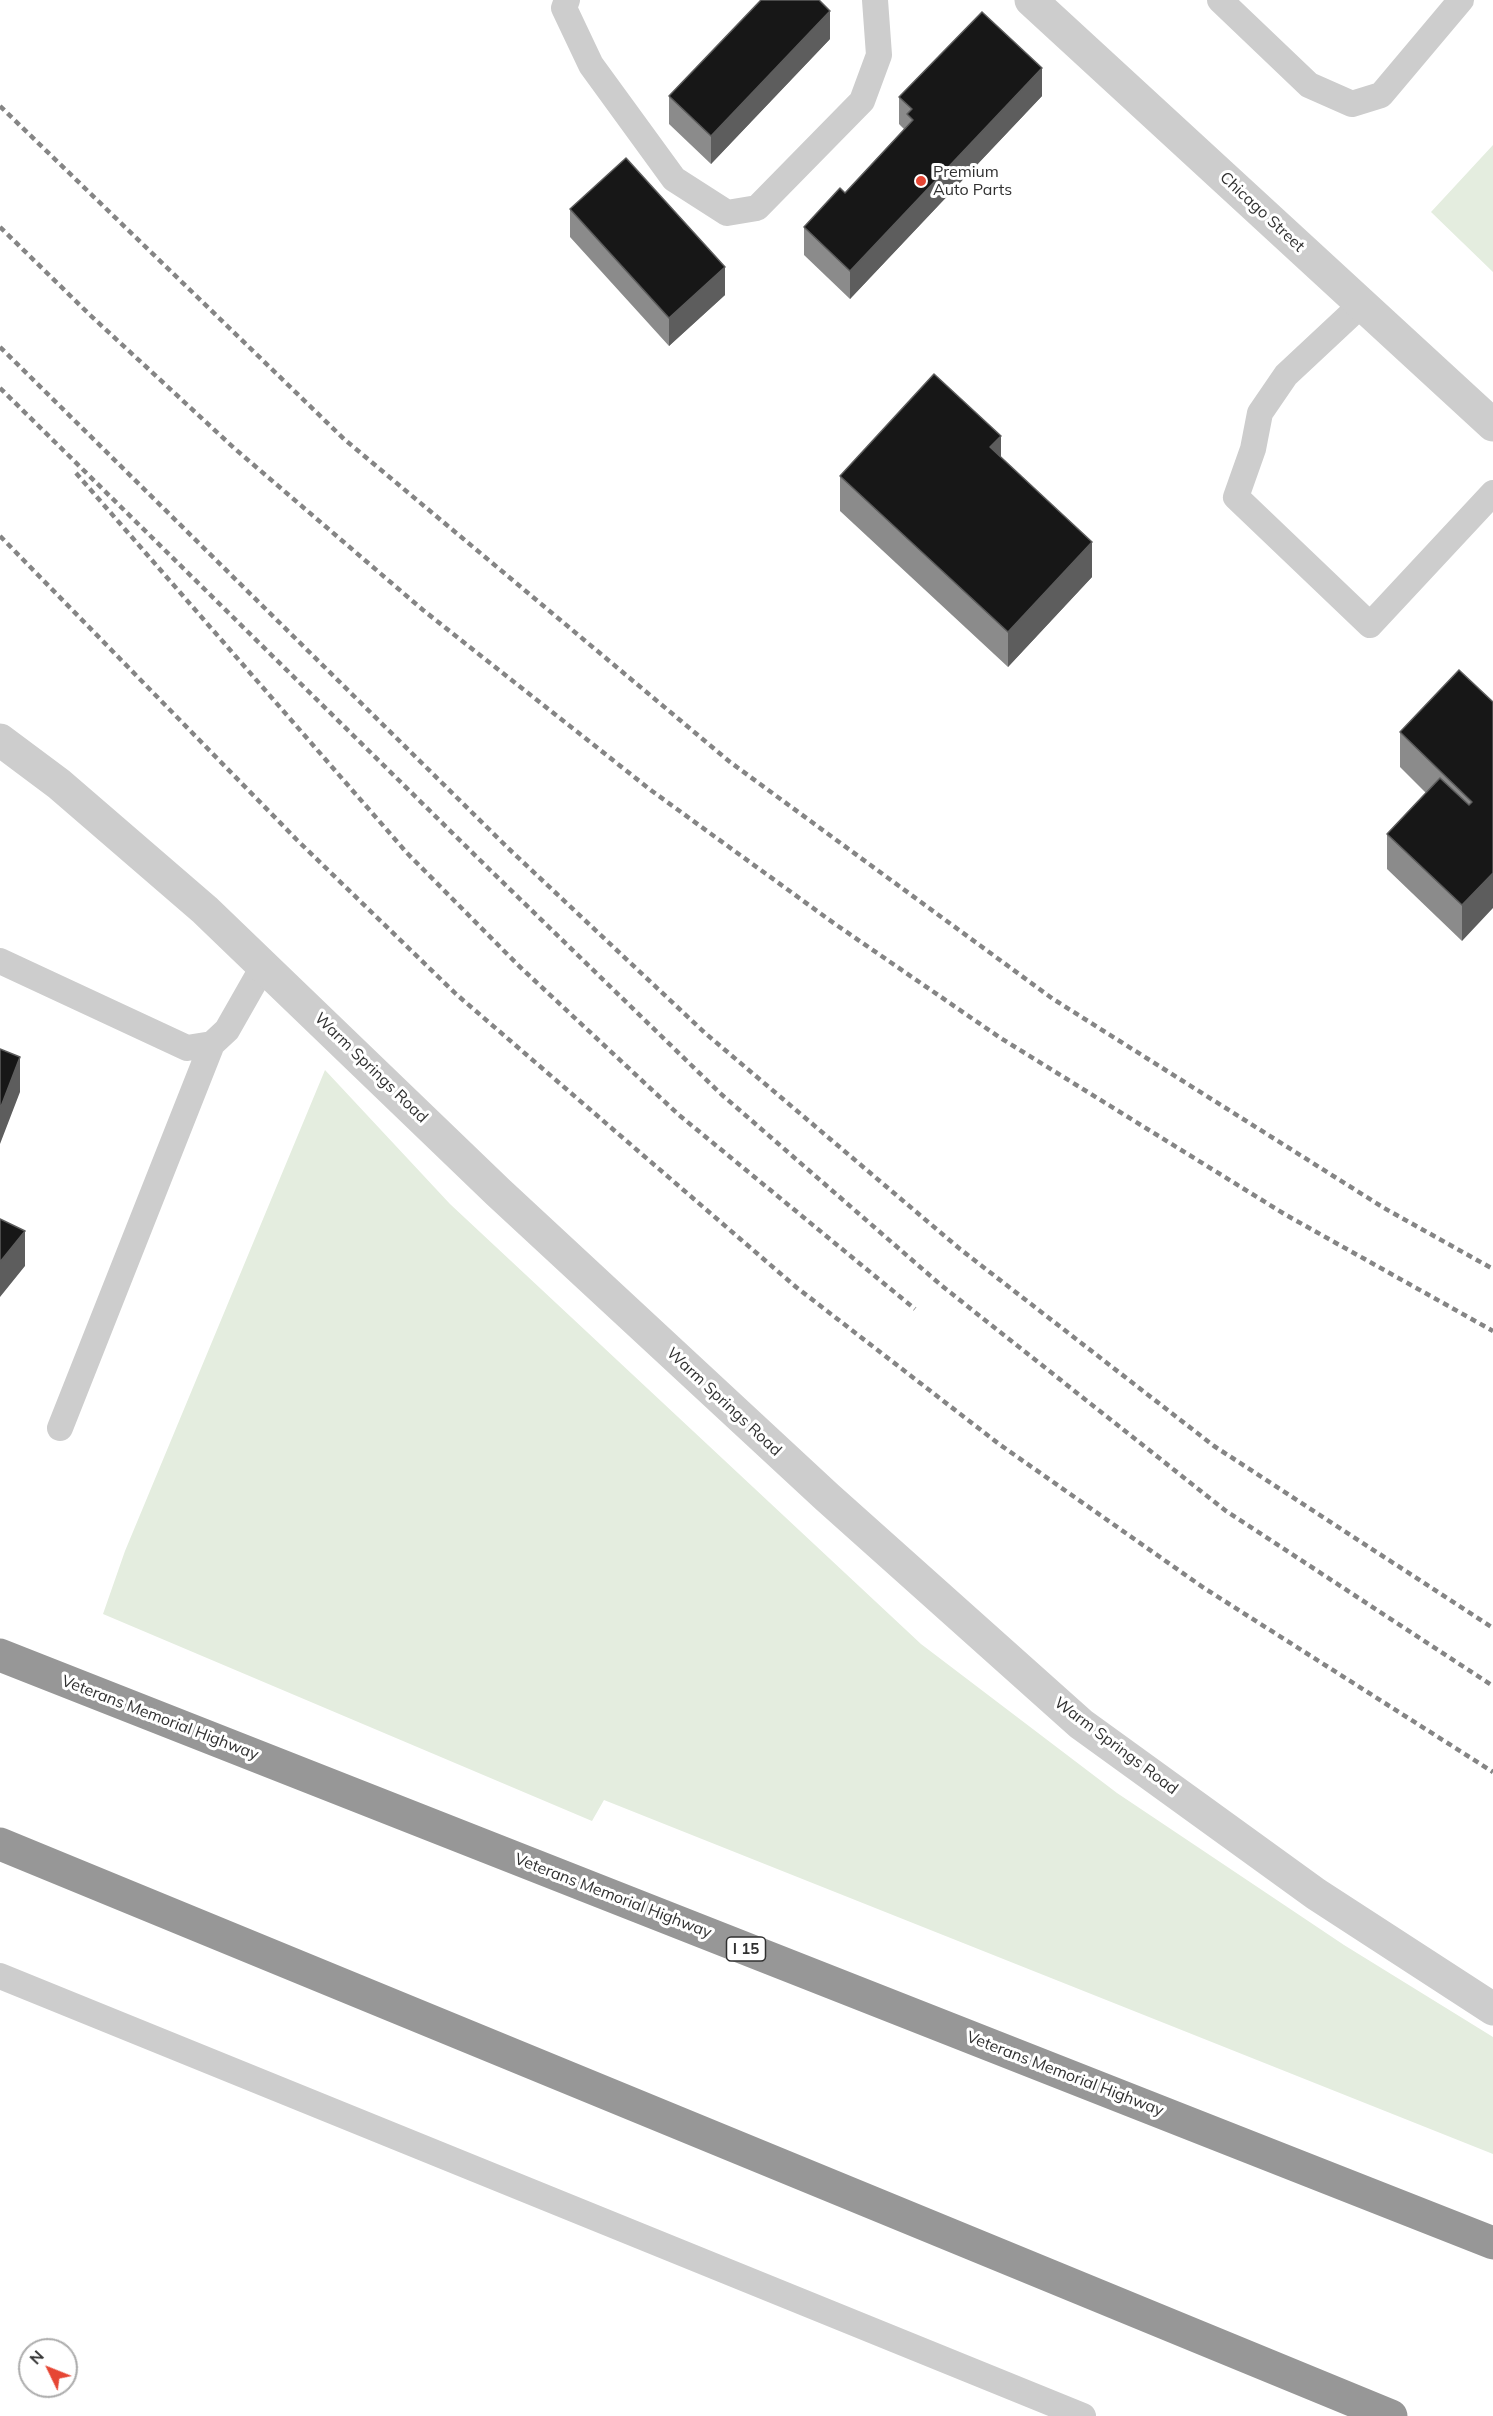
<!DOCTYPE html>
<html>
<head>
<meta charset="utf-8">
<style>
  body { margin:0 }
  #map { position:relative; width:1493px; height:2416px; overflow:hidden; background:#fff; font-family:Mulish,sans-serif }
  canvas { display:block }
  .north { position:absolute; left:18px; top:2338px; width:60px; height:60px; box-sizing:border-box; background:#fff; border:2px solid #acacac; border-radius:50%; rotate:313deg; font-size:16px; font-weight:700; line-height:24px; text-align:center; color:#303030 }
  .north::after { content:''; display:block; margin:auto; width:21px; height:27px; background:#e64634; clip-path:polygon(50% 0,100% 100%,50% 72%,0 100%) }
</style>
</head>
<body>
<div id="map">
<canvas width="1493" height="2416"></canvas>
<div class="north">N</div>
</div>
<script>
const ctx = document.querySelector('canvas').getContext('2d');
ctx.lineJoin = 'round';
function paint(path, color) {
  ctx.fillStyle = color;
  ctx.fill(path, 'evenodd');
}
function shape(rows) {
  const path = new Path2D();
  for (const r of rows) {
    path.moveTo(r[0], r[1]);
    for (let i = 2; i < r.length; i += 2) path.lineTo(r[i], r[i + 1]);
  }
  return path;
}
function trace(path, color, width, dash) {
  ctx.strokeStyle = color;
  ctx.lineWidth = width;
  ctx.lineCap = dash ? 'butt' : 'round';
  ctx.setLineDash(dash || []);
  ctx.stroke(path);
}
function write(font, color, halo, rows, align = 'center') {
  ctx.font = font + ' Mulish,sans-serif';
  ctx.lineWidth = 6;
  ctx.setLineDash([]);
  ctx.textBaseline = 'middle';
  ctx.strokeStyle = halo;
  ctx.fillStyle = color;
  for (const [text, x, y, turn = 0] of rows) {
    ctx.save();
    ctx.translate(x, y);
    ctx.rotate((+turn || 0) * Math.PI / 180);
    ctx.textAlign = isNaN(turn) ? turn : align;
    if (halo) ctx.strokeText(text, 0, 0);
    ctx.fillText(text, 0, 0);
    ctx.restore();
  }
}
paint(shape([
  [1493,145,1493,272,1431,212],
  [325,1070,450,1204,921,1644,1117,1793,1344,1945,1493,2037,1493,2154,604,1800,592,1821,103,1614,125,1551]
]), '#e4eddf');
trace(shape([
  [567,0,564,8,591,65,674,179,727,213,757,208,862,101,879,55,875,0],
  [1220,0,1309,85,1352,104,1381,95,1461,0],
  [1362,304,1286,375,1260,413,1253,449,1236,497,1370,625,1493,493],
  [0,961,187,1048,212,1044,227,1030,264,965],
  [60,1428,212,1044],
  [0,1976,1083,2416]
]), '#cdcdcd', 26);
trace(shape([
  [1031,0,1493,425],
  [0,740,59,784,205,910,498,1192,827,1497,1081,1724,1316,1894,1493,2009]
]), '#cdcdcd', 33);
trace(shape([
  [0,1655,1493,2243],
  [0,1844,1391,2416]
]), '#979797', 33);
trace(shape([
  [0,106,344,439,730,762,1053,999,1384,1208,1493,1269],
  [0,227,90,315,234,448,423,610,652,791,835,924,999,1037,1286,1215,1493,1331],
  [0,347,509,849,705,1033,960,1249,1214,1446,1493,1628],
  [0,388,488,868,721,1094,942,1286,1226,1511,1493,1686],
  [76,473,407,853,519,966,679,1115,915,1309],
  [0,536,297,840,456,994,796,1287,999,1444,1204,1588,1493,1772]
]), '#858585', 4.5, [6, 4.5]);
paint(shape([
  [830,39,711,164,669,124,669,96],
  [1042,96,850,299,804,255,804,227,845,193,904,129,899,124,899,97],
  [570,209,725,295,669,346,570,237],
  [1001,457,1092,577,1008,667,840,511,840,476],
  [1493,702,1462,941,1387,869,1387,834,1426,793,1400,767,1400,732]
]), '#8b8b8b');
paint(shape([
  [830,11,830,39,711,164,711,136],
  [1042,68,1042,96,850,299,850,271],
  [725,267,725,295,669,346,669,318],
  [1001,436,1001,471,990,447],
  [1092,542,1092,577,1008,667,1008,632],
  [1493,873,1493,908,1462,941,1462,905],
  [20,1057,20,1092,0,1144,0,1109],
  [25,1231,25,1266,0,1297,0,1262]
]), '#5d5d5d');
const building = shape([
  [761,0,819,0,830,11,711,136,669,96,761,0],
  [982,12,1042,68,850,271,804,227,840,188,845,193,913,120,907,114,912,109,899,97,982,12],
  [626,158,725,267,669,318,570,209,626,158],
  [934,374,1001,436,990,447,1092,542,1008,632,840,476,934,374],
  [1459,670,1493,702,1493,873,1462,905,1387,834,1440,778,1469,805,1472,802,1400,732,1459,670],
  [0,1049,20,1057,0,1109,0,1049],
  [0,1219,25,1231,0,1262,0,1219]
]);
paint(building, '#171717');
trace(building, '#5d5d5d', 1.5);
for (const [x, y, r, color] of [
  [921,181,6,"#e64634"]
]) {
  const dot = new Path2D();
  dot.arc(x, y, r, 0, 2 * Math.PI);
  ctx.fillStyle = color;
  ctx.fill(dot);
  trace(dot, '#fff', 2);
}
for (const [x, y, w] of [
  [746,1949,39]
]) {
  const box = new Path2D();
  box.roundRect(x - w / 2, y - 12, w, 24, 4.5);
  ctx.fillStyle = '#fff';
  ctx.fill(box);
  trace(box, '#303030', 1.5);
}
write('bold 15px', '#303030', null, [
  ["I 15",746,1949]
]);
write('16px', '#303030', '#fff', [
  ["Premium",933,172],
  ["Auto Parts",933,190]
], 'left');
write('16px', '#303030', '#fff', [
  ["Chicago Street",1262,212,43],
  ["Warm Springs Road",371,1068,44],
  ["Warm Springs Road",724,1402,43],
  ["Veterans Memorial Highway",160,1718,21],
  ["Warm Springs Road",1116,1746,37],
  ["Veterans Memorial Highway",613,1896,21],
  ["Veterans Memorial Highway",1065,2074,21]
]);
</script>
</body>
</html>
